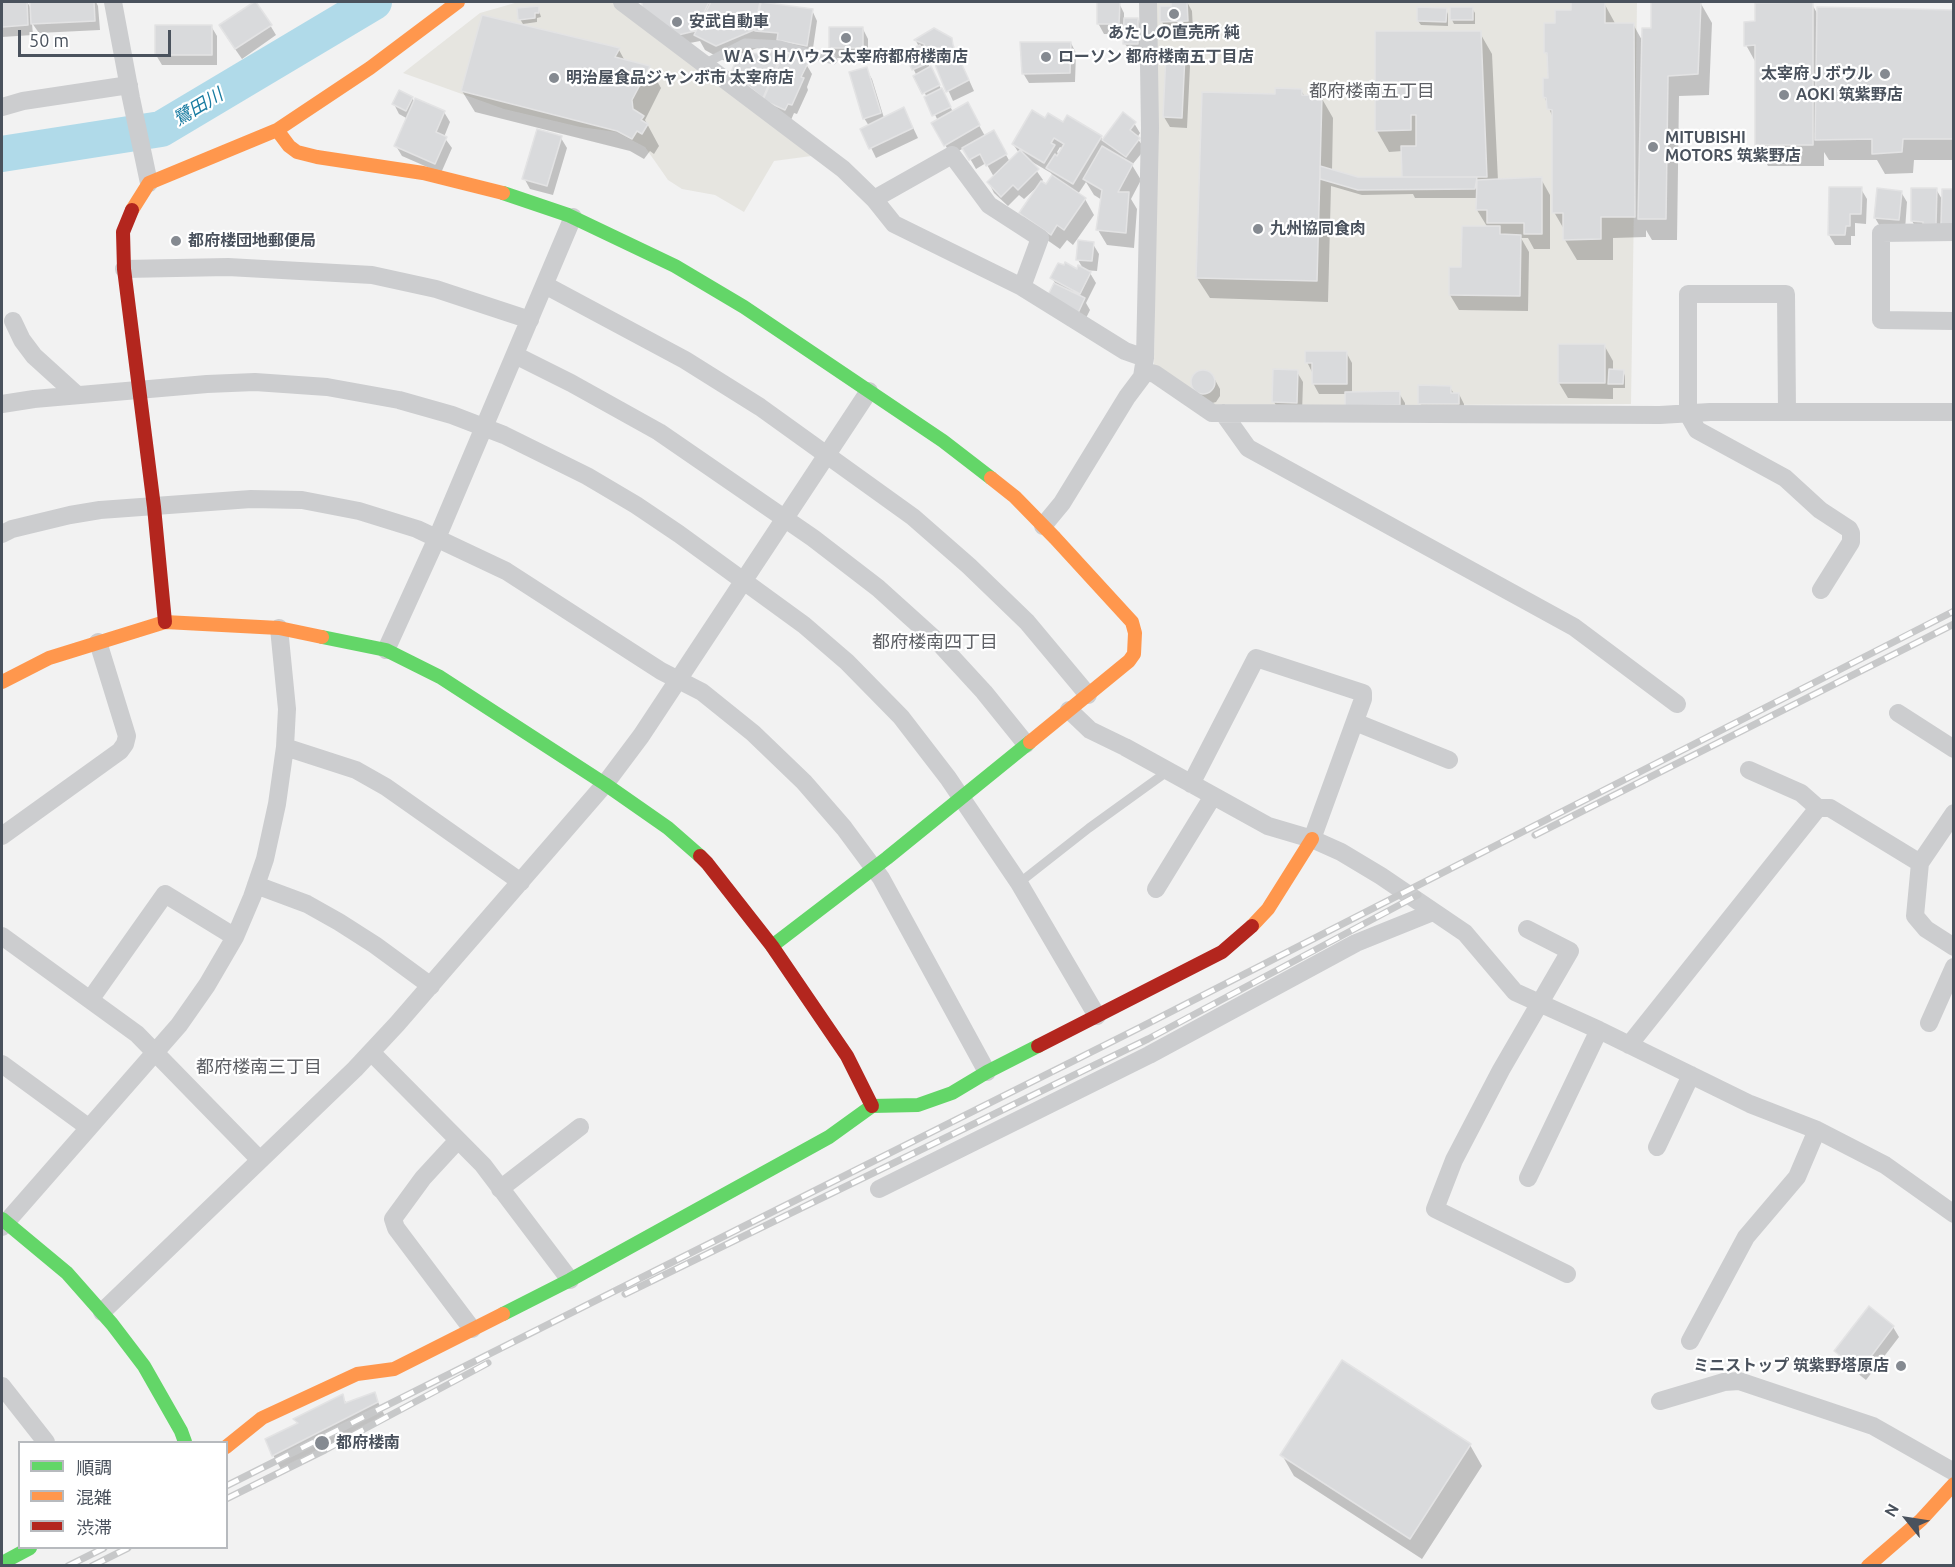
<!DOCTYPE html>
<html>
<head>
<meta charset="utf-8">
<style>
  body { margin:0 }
  #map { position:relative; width:1955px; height:1567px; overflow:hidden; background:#f2f2f2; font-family:Ubuntu,"Noto Sans JP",sans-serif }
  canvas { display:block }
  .frame { position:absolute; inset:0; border:3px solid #4a525d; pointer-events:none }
  .legend { position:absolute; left:18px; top:1441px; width:210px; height:108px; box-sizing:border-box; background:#fff; border:2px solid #b7babe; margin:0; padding:8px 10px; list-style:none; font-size:18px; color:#4a525d }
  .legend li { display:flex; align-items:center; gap:12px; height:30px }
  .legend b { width:30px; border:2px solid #b7babe }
  .north { position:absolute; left:1877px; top:1489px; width:60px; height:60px; -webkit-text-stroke:4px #fff; paint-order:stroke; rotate:300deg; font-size:16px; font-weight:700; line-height:24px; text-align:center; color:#4a525d }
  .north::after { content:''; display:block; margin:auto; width:21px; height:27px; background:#4a525d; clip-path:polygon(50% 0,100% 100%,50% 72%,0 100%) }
  .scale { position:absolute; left:18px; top:30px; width:153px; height:27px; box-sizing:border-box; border:3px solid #4a525d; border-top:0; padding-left:8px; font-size:18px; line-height:21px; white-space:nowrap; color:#4a525d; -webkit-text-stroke:4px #fff; paint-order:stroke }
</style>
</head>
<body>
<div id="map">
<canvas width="1955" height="1567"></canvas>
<div class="frame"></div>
<ul class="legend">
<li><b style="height:8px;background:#63d668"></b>順調</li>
<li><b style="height:8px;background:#ff974d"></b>混雑</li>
<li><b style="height:8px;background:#b3261e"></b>渋滞</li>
</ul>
<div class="north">N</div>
<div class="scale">50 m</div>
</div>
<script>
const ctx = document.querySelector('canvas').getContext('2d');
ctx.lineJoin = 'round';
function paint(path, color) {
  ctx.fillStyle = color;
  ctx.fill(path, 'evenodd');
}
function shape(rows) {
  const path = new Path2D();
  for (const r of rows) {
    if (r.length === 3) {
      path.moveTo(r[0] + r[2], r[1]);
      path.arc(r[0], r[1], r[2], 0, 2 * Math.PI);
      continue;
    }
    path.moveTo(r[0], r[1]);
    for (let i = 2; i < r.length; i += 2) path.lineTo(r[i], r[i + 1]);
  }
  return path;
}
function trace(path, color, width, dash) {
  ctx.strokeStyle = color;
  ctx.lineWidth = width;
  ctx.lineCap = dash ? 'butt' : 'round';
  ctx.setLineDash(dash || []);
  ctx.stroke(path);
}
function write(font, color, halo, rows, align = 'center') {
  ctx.font = font + ' Ubuntu,"Noto Sans JP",sans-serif';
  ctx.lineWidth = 4.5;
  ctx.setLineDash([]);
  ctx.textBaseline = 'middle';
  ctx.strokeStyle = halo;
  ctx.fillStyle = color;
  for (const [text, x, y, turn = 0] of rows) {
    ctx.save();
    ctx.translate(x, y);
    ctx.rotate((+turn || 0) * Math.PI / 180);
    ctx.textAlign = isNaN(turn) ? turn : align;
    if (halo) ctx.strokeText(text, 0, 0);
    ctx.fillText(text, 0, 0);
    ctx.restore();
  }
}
paint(shape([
  [537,2,617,2,819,155,774,161,744,212,715,195,682,189,668,180,645,147,616,132,580,127,504,109,403,73,480,13,515,3],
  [1157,2,1637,2,1631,404,1209,406,1154,367]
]), '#e6e5e0');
paint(shape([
  [2,2,27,2,32,10,32,2,96,2,98,6,100,30,39,33,32,23,33,35,2,37],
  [676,2,708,2,711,5,712,2,759,2,762,6,812,10,817,21,812,55,762,46,725,61,705,50,700,41,680,45,644,3],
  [1172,2,1187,2,1192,11,1193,31,1168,32,1162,22,1172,7],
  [1652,2,1700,2,1712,23,1709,95,1679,96,1677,240,1652,240,1646,230,1646,237,1613,238,1613,260,1577,260,1565,240,1565,231,1554,212,1553,118,1544,96,1549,79,1549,58,1546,53,1556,25,1573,11,1604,3,1616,25,1633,24,1643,42,1652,30],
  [1119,3,1124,13,1124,19,1138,19,1140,24,1140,49,1128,48,1125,44,1125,34,1104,34,1098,23],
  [1812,4,1818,15,1954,11,1954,160,1914,160,1913,173,1885,174,1877,160,1829,160,1824,152,1824,166,1768,166,1756,145,1756,63,1746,45,1757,23],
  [538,7,541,17,537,18,537,22,523,24,520,19],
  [1472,8,1475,13,1475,24,1454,24,1452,20],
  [1446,10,1448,14,1448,26,1421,25,1418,21],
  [270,25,276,35,242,59,226,36],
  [211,26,217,36,217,65,162,65,156,55],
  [830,29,863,29,868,39,868,58,836,58,830,48],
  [934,30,951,40,974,91,953,101,938,67,929,53,921,50,953,112,967,104,985,136,993,132,1010,162,1019,153,1013,144,1045,120,1101,137,1103,141,1134,123,1140,133,1137,138,1145,149,1132,165,1141,180,1131,199,1137,209,1134,248,1107,245,1098,230,1102,200,1094,195,1086,182,1078,194,1085,199,1094,215,1073,245,1067,240,1060,249,1030,228,1021,213,1038,188,1037,187,1024,199,1019,195,1008,206,994,193,989,183,994,177,986,163,976,169,964,148,951,155,933,124,938,121,906,53,919,47,916,41],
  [1060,147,1063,149,1059,155,1057,152],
  [1029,160,1051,173,1053,176,1046,186,1041,182,1043,180],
  [1480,33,1492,54,1498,181,1541,179,1550,195,1550,249,1534,249,1528,238,1521,238,1529,252,1528,311,1459,310,1450,295,1462,269,1488,228,1477,210,1478,198,1415,198,1413,194,1362,195,1331,186,1328,302,1210,298,1197,278,1276,96,1301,90,1305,97,1321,97,1333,118,1332,171,1358,179,1404,179,1403,151,1389,152,1377,131],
  [1071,43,1076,53,1075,82,1029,83,1023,73],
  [619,50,625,61,649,67,661,88,645,120,659,146,654,154,650,151,644,159,630,151,475,112,462,91],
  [781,54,783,59,806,64,812,74,807,87,808,90,797,114,794,113,791,120,739,83,733,72],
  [1184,56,1190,66,1187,128,1170,127,1164,117],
  [866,69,872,79,884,118,909,119,918,138,876,158,862,129,869,126,864,118],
  [412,98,415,103,444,112,450,122,444,137,452,148,441,173,402,156,396,146,408,119,399,114,394,104],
  [561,138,567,148,553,195,530,189,524,178],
  [1861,189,1867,199,1866,224,1855,223,1855,236,1851,236,1851,245,1835,245,1829,235],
  [1936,189,1943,201,1941,234,1918,231,1912,221],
  [1901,192,1907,202,1905,230,1881,228,1875,218],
  [1093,244,1099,254,1097,271,1084,270,1078,260],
  [1077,271,1090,273,1096,283,1086,303,1090,310,1084,322,1049,297,1055,283,1052,278],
  [1604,345,1613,361,1613,371,1623,371,1625,376,1625,388,1613,388,1613,399,1568,398,1559,383],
  [1346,352,1352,363,1352,394,1399,393,1405,403,1405,415,1346,394,1319,394,1313,383,1312,372,1307,362],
  [1198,372,1205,372,1214,378,1220,389,1220,396,1216,402,1209,404,1200,399,1194,388,1194,377],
  [1297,372,1303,382,1302,413,1280,412,1274,402],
  [1450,387,1454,394,1459,394,1464,404,1464,414,1426,413,1420,403],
  [1893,1327,1899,1337,1866,1380,1842,1361,1836,1351],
  [374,1394,386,1418,282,1471,273,1455,298,1424,295,1420,342,1396,347,1404],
  [1470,1445,1482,1466,1422,1559,1294,1476,1282,1455]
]), '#0003');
trace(shape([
  [2,154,161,129,374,2]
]), '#b0dae9', 36);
const building = shape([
  [2,2,27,2,28,25,2,27,2,2],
  [30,2,94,2,95,21,31,24,30,2],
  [254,2,256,2,272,25,235,49,219,25,254,2],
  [642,2,709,2,695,31,674,36,642,12,642,2],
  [711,2,760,2,754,30,716,46,694,35,711,2],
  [761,2,813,9,807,46,777,40,778,33,755,31,761,2],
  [1097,2,1120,2,1119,24,1097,24,1097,2],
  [1171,2,1187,2,1188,21,1160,22,1160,6,1171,6,1171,2],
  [1571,2,1605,2,1605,23,1634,23,1635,217,1601,217,1601,239,1563,240,1563,213,1552,213,1552,110,1547,109,1546,98,1543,97,1543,78,1548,78,1547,53,1544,53,1544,23,1555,23,1555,10,1571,10,1571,2],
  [1651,2,1701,2,1698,74,1668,76,1666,219,1638,219,1642,28,1651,28,1651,2],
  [1813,2,1813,145,1755,145,1755,45,1744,46,1744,22,1755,21,1755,3,1813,2],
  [539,6,539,13,535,13,535,18,518,20,517,8,539,6],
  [1417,7,1447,8,1446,22,1417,21,1417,7],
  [1450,7,1473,7,1473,20,1450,20,1450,7],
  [1817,7,1954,10,1954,139,1903,139,1902,152,1872,154,1872,139,1815,140,1817,7],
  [482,15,620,48,615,57,650,66,632,100,633,109,644,116,641,120,648,124,642,134,637,131,632,139,617,131,461,91,482,15],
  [1124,18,1138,18,1138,44,1123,44,1124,18],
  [155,25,212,25,212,55,155,55,155,25],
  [829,27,863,27,863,48,829,48,829,27],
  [934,28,952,38,953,45,969,80,946,92,932,57,929,58,924,44,914,40,934,28],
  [1375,31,1481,31,1487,177,1402,177,1401,146,1416,146,1416,115,1411,115,1411,130,1375,131,1375,31],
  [1020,42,1071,42,1070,73,1022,74,1020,42],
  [920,45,928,63,912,70,904,52,920,45],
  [773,50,782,53,763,98,731,72,739,54,770,53,773,50],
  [784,53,808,63,801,77,804,78,792,105,788,104,785,110,763,100,784,53],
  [1166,54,1185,55,1182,118,1163,117,1166,54],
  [931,66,940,85,922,94,913,76,931,66],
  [867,67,881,113,863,119,849,72,867,67],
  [942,88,951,107,932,116,924,97,942,88],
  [1275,88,1302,89,1302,95,1322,96,1317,281,1196,278,1202,92,1275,94,1275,88],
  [399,90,413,97,406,111,392,104,399,90],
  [415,98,445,111,436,132,447,137,435,164,394,146,415,98],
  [968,102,980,125,944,146,931,123,968,102],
  [904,107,913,128,869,149,860,129,904,107],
  [1032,110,1045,118,1048,113,1063,122,1067,115,1102,136,1073,184,1046,168,1055,154,1057,156,1064,144,1054,138,1051,143,1055,145,1044,163,1012,144,1032,110],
  [1123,112,1136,122,1130,130,1140,138,1126,157,1102,140,1123,112],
  [537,129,562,136,547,186,522,179,537,129],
  [994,130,1007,154,986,166,980,154,969,160,962,148,994,130],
  [1102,146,1133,164,1118,192,1129,192,1126,233,1096,230,1102,190,1083,179,1102,146],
  [1020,150,1039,169,1018,190,1013,185,1001,197,987,182,1020,150],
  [1320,166,1358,177,1477,177,1475,189,1358,190,1320,179,1320,166],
  [1052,175,1086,198,1064,230,1057,225,1051,235,1019,213,1041,181,1046,184,1052,175],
  [1542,177,1542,234,1524,234,1524,223,1487,223,1487,210,1476,210,1477,180,1542,177],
  [1829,187,1862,187,1861,214,1850,214,1850,226,1846,226,1845,235,1828,235,1829,187],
  [1877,188,1902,191,1899,220,1874,218,1877,188],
  [1911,188,1937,188,1936,224,1923,224,1923,222,1911,221,1911,188],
  [1942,189,1954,189,1954,225,1941,225,1942,189],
  [1462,226,1500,226,1500,234,1521,235,1520,296,1449,295,1449,267,1461,267,1462,226],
  [1078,240,1094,242,1092,261,1076,260,1078,240],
  [1065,262,1077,269,1078,265,1091,272,1080,294,1050,278,1058,263,1064,265,1065,262],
  [1054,283,1085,298,1078,313,1047,297,1054,283],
  [1558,344,1605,344,1605,383,1558,383,1558,344],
  [1305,351,1347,351,1347,384,1312,384,1312,363,1305,363,1305,351],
  [1273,369,1298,370,1297,403,1272,402,1273,369],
  [1609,369,1624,370,1623,384,1608,384,1609,369],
  [1203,382,12],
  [1418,385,1451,386,1451,393,1459,393,1459,404,1418,404,1418,385],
  [1400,391,1400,405,1345,406,1345,392,1400,391],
  [1869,1306,1894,1326,1860,1371,1834,1351,1869,1306],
  [1342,1360,1471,1444,1410,1539,1280,1455,1342,1360],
  [375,1392,378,1402,272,1456,265,1439,298,1423,293,1419,343,1394,345,1403,375,1392]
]);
paint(building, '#d9dadc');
trace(building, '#e3e3e4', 1.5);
trace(shape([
  [706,63,745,43,780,45,833,60],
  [1019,883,1089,828,1168,771]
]), '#cccdcf', 9);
trace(shape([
  [113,2,131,98,149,183],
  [622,2,843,169,874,199,894,224,1022,287,1125,351,1145,358],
  [2,107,23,101,129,85],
  [874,199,952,155,989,205,1040,238,1022,287],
  [1954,232,1881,233,1881,320,1954,321],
  [124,269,228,267,372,275,436,289,530,320],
  [545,285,685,360,760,407,913,517,969,566,1027,622,1088,695],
  [13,321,22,340,34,356,77,395],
  [515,355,571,383,659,432,813,538,878,588,939,643,984,692,1026,744],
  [1143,371,1155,374,1212,413,1660,415,1710,412,1954,412],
  [2,404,34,399,207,384,255,382,327,387,399,400,452,415,504,435,587,476,636,505,679,534,804,625,847,662,901,717,948,778,1019,883,1097,1016],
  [1787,412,1786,294,1688,294,1688,414,1697,430,1785,478,1820,510,1849,529,1851,533,1851,542,1821,590],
  [1223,413,1248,448,1574,627,1677,704],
  [1043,526,1062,503,1127,397,1142,377,1145,358,1150,128,1148,2],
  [2,534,12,529,70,515,100,510,251,499,302,500,359,511,417,529,506,571,661,671,702,692,753,733,804,782,844,828,881,878,987,1072],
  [386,650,437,538,573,217],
  [1069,710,1090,730,1125,747,1268,826,1312,839,1341,852,1381,876,1465,933,1515,992,1599,1030,1750,1104,1817,1130,1885,1165,1954,1214],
  [1898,713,1954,749],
  [1355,722,1449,760],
  [285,747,356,770,386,787,521,882],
  [1749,770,1801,793,1818,808],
  [1191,784,1256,658,1363,693,1363,699,1312,839],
  [1954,813,1920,863,1915,916,1926,929,1954,947],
  [2,836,120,751,125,744,127,736,98,642],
  [256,885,307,904,339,922,375,945,431,986],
  [1156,889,1213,796],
  [1527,929,1570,951,1501,1070,1454,1160,1435,1209,1567,1274],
  [2,936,137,1034,260,1160],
  [90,1000,165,894,235,937],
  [1929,1023,1954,967],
  [1629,1045,1818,808,1830,808,1920,863],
  [371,1052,483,1165,570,1280],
  [2,1064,88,1127],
  [458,1140,423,1178,393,1219,396,1228,472,1329],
  [1657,1147,1691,1075],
  [1528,1178,1599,1030],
  [500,1189,580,1127],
  [879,1189,1149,1055,1356,943,1433,912],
  [2,1227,179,1025,207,985,235,937,252,897,265,859,277,804,285,747,287,709,279,628],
  [102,1312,355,1069,397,1024,605,784,641,736,869,391],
  [1690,1341,1746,1237,1797,1177,1817,1130],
  [2,1386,46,1442],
  [1660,1401,1724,1382,1739,1381,1873,1426,1954,1472]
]), '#cccdcf', 18);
trace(shape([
  [503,193,568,215,675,266,744,307,943,441,991,478],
  [322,637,386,650,440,677,605,784,668,828,700,856],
  [772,946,887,858,1030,742],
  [2,1219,67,1273,112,1324,144,1366,181,1431,185,1442],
  [503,1314,570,1280,829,1137,872,1106,918,1105,952,1093,987,1072,1038,1046],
  [2,1563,30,1548]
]), '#63d668', 14);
trace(shape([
  [277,130,289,146,297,152,317,157,423,173,503,193],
  [132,210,149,183,277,130,370,68,458,2],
  [991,478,1015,497,1055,538,1132,622,1135,633,1134,654,1129,661,1030,742],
  [2,682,49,658,165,622,279,628,322,637],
  [1252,926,1268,909,1312,839],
  [226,1447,262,1418,357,1374,394,1369,503,1314],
  [1868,1566,1921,1520,1954,1484]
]), '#ff974d', 14);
trace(shape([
  [132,210,123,232,124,269,154,507,165,622],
  [700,856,707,863,772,946,847,1056,872,1106],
  [1038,1046,1222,952,1252,926]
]), '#b3261e', 14);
const rail = shape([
  [1535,835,1954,624],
  [625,1294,1148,1039,1418,895],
  [226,1486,1141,1027,1954,611],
  [226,1499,325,1450,488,1363],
  [68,1566,104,1548],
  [92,1566,128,1548]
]);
trace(rail, '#c7c8c9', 7);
trace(rail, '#fff', 4.5, [14]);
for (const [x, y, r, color] of [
  [1174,14,6,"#858a91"],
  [677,22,6,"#858a91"],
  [846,38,6,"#858a91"],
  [1046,57,6,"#858a91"],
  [1885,74,6,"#858a91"],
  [554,78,6,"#858a91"],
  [1784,95,6,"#858a91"],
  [1653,147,6,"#858a91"],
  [1258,229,6,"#858a91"],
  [176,241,6,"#858a91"],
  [1901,1366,6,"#858a91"],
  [322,1443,8,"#858a91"]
]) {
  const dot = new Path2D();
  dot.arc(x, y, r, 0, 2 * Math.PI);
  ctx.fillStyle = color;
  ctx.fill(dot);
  trace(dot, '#fff', 2);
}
write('bold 16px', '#4a525d', '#fff', [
  ["安武自動車",689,22],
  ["あたしの直売所 純",1174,33,"center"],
  ["ＷＡＳＨハウス 太宰府都府楼南店",846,57,"center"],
  ["ローソン 都府楼南五丁目店",1058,57],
  ["太宰府Ｊボウル",1873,74,"right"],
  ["明治屋食品ジャンボ市 太宰府店",566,78],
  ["AOKI 筑紫野店",1796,95],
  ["MITUBISHI",1665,138],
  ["MOTORS 筑紫野店",1665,156],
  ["九州協同食肉",1270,229],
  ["都府楼団地郵便局",188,241],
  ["ミニストップ 筑紫野塔原店",1889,1366,"right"],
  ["都府楼南",336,1443]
], 'left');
write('18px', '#5e6065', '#fff', [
  ["都府楼南五丁目",1372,91],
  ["都府楼南四丁目",935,642],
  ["都府楼南三丁目",259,1067]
]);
write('italic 18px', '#187ba1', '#fff', [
  ["鷺田川",198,107,-31]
]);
</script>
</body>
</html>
